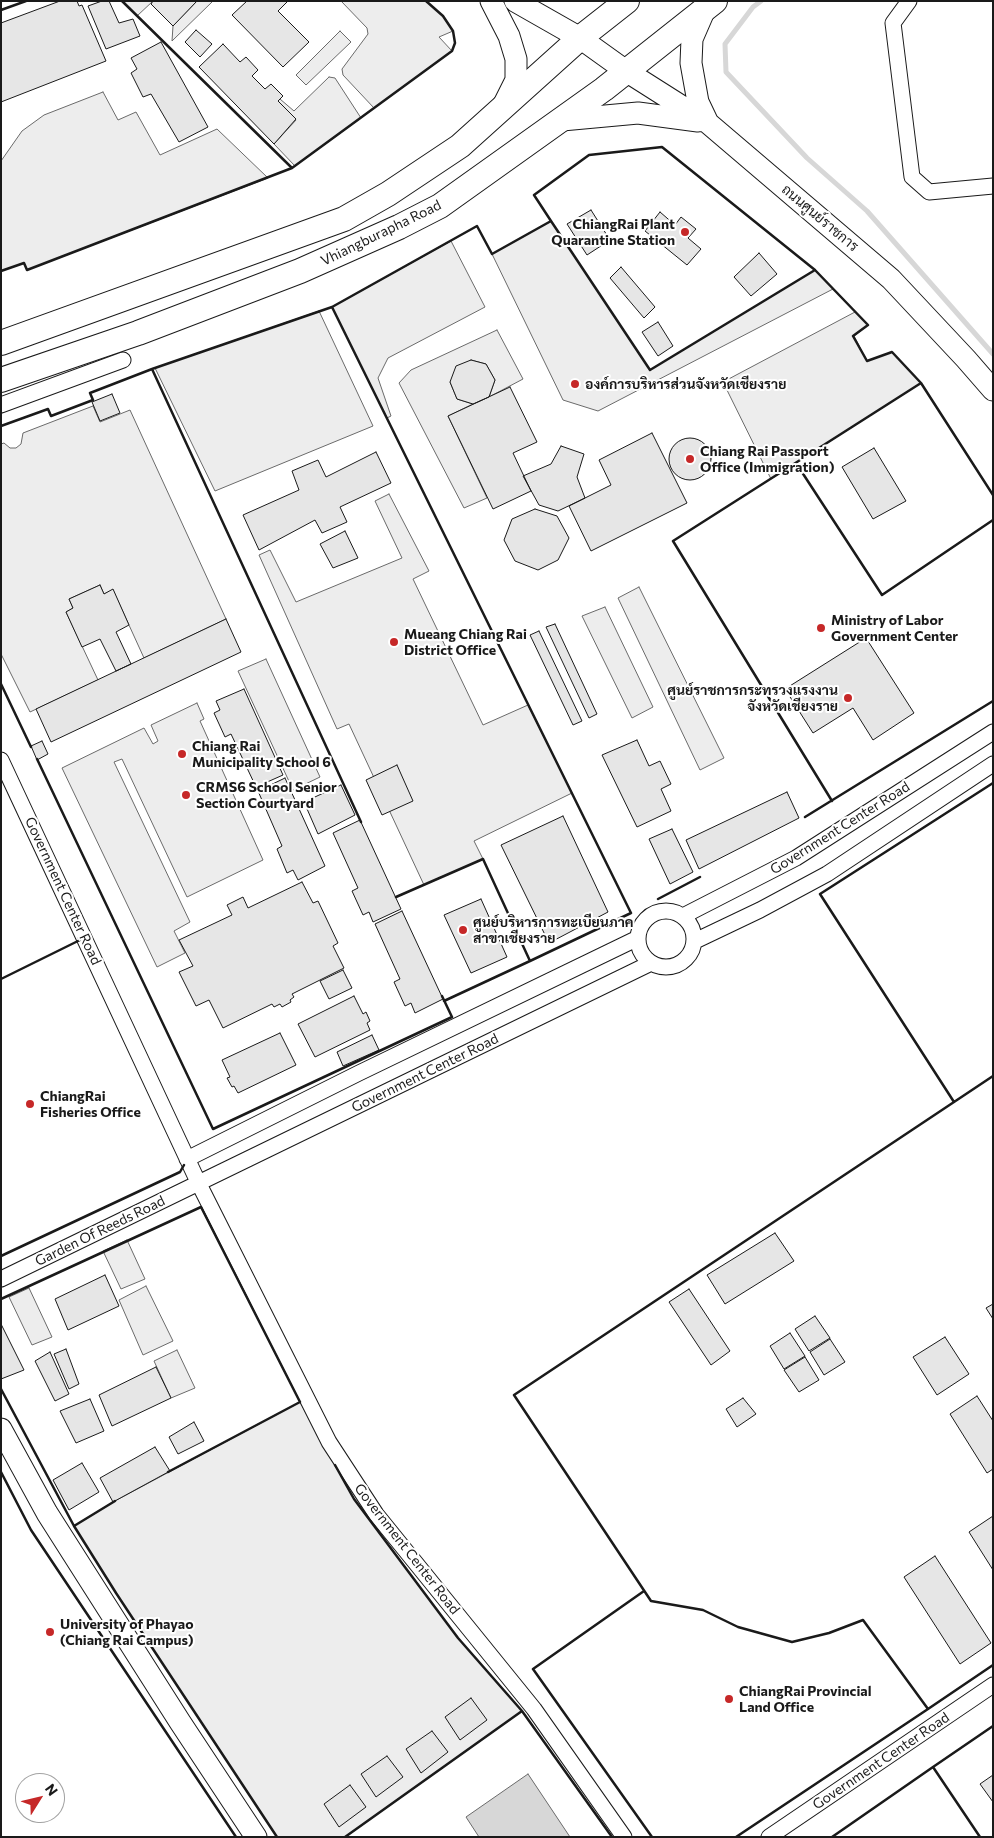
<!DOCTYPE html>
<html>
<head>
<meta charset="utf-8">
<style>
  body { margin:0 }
  #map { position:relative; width:994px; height:1838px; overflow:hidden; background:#fff; font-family:Commissioner,sans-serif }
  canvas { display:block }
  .frame { position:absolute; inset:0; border:2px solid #1a1a1a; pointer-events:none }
  .north { position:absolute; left:15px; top:1773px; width:50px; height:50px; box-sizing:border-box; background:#fff; border:1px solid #a3a3a3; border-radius:50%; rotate:54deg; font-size:14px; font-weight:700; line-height:20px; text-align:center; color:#1a1a1a }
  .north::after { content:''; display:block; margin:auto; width:18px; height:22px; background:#c62828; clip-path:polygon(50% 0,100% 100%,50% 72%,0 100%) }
</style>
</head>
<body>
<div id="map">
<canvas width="994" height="1838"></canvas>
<div class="frame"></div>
<div class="north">N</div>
</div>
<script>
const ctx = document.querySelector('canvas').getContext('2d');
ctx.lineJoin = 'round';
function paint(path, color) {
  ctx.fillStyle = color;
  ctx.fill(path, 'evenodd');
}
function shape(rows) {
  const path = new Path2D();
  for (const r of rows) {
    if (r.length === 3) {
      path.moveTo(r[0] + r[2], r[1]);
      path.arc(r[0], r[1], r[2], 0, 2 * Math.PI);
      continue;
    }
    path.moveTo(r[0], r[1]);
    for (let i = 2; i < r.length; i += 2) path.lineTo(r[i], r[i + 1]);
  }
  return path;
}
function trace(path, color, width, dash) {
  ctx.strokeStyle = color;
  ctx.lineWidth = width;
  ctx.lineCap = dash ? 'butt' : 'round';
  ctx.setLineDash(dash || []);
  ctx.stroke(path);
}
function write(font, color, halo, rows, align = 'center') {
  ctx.font = font + ' Commissioner,Sarabun,sans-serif';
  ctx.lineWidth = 4;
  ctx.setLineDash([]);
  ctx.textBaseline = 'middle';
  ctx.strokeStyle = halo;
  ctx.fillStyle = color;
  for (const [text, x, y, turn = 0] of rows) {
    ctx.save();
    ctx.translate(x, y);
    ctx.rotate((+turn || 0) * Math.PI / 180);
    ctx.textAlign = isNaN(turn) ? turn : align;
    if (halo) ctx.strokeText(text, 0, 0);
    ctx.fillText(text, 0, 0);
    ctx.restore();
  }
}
const built = shape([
  [122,1,153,1,137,16,122,1],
  [197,1,213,1,172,41,173,26,197,1],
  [341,1,426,1,443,16,453,31,439,37,452,51,374,108,343,75,342,69,368,34,367,28,341,1],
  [340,31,351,42,306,85,296,75,340,31],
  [329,77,335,78,361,118,295,166,274,144,296,120,278,101,280,99,294,111,329,77],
  [103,92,118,120,136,112,160,155,217,129,268,178,27,270,24,263,1,271,1,161,22,131,44,115,103,92],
  [551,221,650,370,815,270,833,289,598,411,563,400,492,254,551,221],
  [451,241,485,307,388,358,378,378,391,416,387,418,332,307,451,241],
  [319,311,373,426,215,491,155,368,319,311],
  [855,312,868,325,854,336,867,361,892,352,921,383,771,479,723,382,855,312],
  [497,330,523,379,489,397,495,380,486,364,471,360,450,382,457,399,473,404,448,416,487,498,464,508,399,383,411,370,497,330],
  [93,406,100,422,130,410,226,619,144,658,113,590,104,594,100,585,69,599,73,608,66,612,98,680,30,712,1,654,1,444,4,443,10,448,16,448,21,444,23,433,93,406],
  [389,494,429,571,413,579,483,725,528,705,572,793,474,841,483,859,424,885,349,724,337,729,259,555,270,550,296,602,402,558,375,501,389,494],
  [639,587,724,758,700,770,618,598,639,587],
  [605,607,653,707,632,718,582,616,605,607],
  [266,659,320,777,293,790,238,671,266,659],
  [197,703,204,719,200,721,263,860,187,897,122,759,114,762,190,922,174,931,185,953,157,967,62,768,144,728,153,744,158,741,151,725,197,703],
  [127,1240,145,1279,121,1289,103,1251,127,1240],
  [146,1286,173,1341,143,1355,119,1300,146,1286],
  [29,1288,52,1337,32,1345,9,1297,29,1288],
  [177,1350,195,1388,171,1398,154,1361,177,1350],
  [300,1402,354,1499,458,1638,522,1711,345,1837,277,1837,116,1593,74,1526,113,1502,300,1402]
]);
paint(built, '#ededed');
trace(built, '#6a6a6a', 1);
const water = shape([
  [528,1774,570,1837,479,1837,466,1817,528,1774]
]);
paint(water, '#d7d7d7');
trace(water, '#6a6a6a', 1);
trace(shape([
  [761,1,753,7,725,44,726,72,807,158,867,211,993,354]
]), '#d7d7d7', 5);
const building = shape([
  [60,1,77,1,79,6,82,5,106,61,1,102,1,23,60,1],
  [102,1,109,1,119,23,133,19,140,36,106,49,88,6,102,1],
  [153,1,197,1,173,26,151,4,153,1],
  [247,1,288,1,278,11,309,42,283,67,232,15,247,1],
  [196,30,212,44,200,57,185,42,196,30],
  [161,42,208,127,179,142,151,94,143,97,131,73,137,69,131,58,161,42],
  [223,44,240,62,246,57,258,70,252,76,265,89,271,84,283,96,278,101,296,119,274,144,199,67,223,44],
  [591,210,610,240,587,255,567,224,591,210],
  [660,212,675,225,681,217,696,229,688,238,701,249,687,265,645,231,660,212],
  [759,253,777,274,751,296,734,277,759,253],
  [621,267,655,307,644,318,610,278,621,267],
  [658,322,673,346,658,356,642,332,658,322],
  [471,360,486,364,495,380,489,397,473,404,457,399,450,382,456,366,471,360],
  [510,387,537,442,513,453,531,491,493,509,448,416,510,387],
  [112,394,120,413,100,421,92,402,112,394],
  [652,433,687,503,591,551,569,506,611,485,599,460,652,433],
  [690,459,21],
  [561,446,584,454,577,477,585,498,558,511,539,505,523,476,551,464,561,446],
  [874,448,906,501,873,519,842,467,874,448],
  [376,452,391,483,340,507,347,522,322,533,315,520,259,550,243,515,299,490,292,471,318,460,326,477,376,452],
  [535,509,557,516,569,538,558,560,538,570,515,561,504,540,512,519,535,509],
  [345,531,358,558,333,568,320,544,345,531],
  [100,585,104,594,113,589,129,625,116,632,131,664,116,671,100,639,82,647,66,612,73,608,69,599,100,585],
  [226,619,241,652,51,742,36,709,226,619],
  [555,624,597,714,589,718,546,627,555,624],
  [539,631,582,721,573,725,530,635,539,631],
  [866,638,914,713,873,740,853,708,813,733,785,689,866,638],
  [244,689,283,775,256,787,231,734,225,737,214,713,220,710,216,701,244,689],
  [637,740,649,766,660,761,671,784,661,789,671,811,637,827,602,755,637,740],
  [42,741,48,754,37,760,31,746,42,741],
  [397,765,413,801,382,815,366,780,397,765],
  [285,778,325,866,298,880,293,870,287,873,277,849,282,846,258,791,285,778],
  [341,785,355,815,318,834,304,802,341,785],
  [787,792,799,818,699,869,686,840,787,792],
  [563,816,608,912,549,943,501,845,563,816],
  [360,820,401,909,373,922,369,912,363,915,352,891,358,888,333,833,360,820],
  [672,829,693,872,670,884,649,839,672,829],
  [302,882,313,903,318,901,338,943,333,946,344,968,292,994,294,997,290,1000,291,1002,282,1007,280,1004,274,1007,272,1004,223,1028,209,1000,196,1006,179,972,193,966,179,940,232,915,227,905,243,897,248,908,302,882],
  [481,899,507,957,471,973,444,915,481,899],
  [402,911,443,999,415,1013,411,1003,405,1006,394,982,400,979,375,924,402,911],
  [343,970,352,988,329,999,320,981,343,970],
  [354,996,363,1014,366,1012,370,1021,367,1023,370,1030,315,1057,298,1024,354,996],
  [280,1033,296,1065,238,1093,234,1086,232,1087,227,1078,230,1077,222,1060,280,1033],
  [372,1035,379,1050,343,1066,337,1052,372,1035],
  [775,1233,794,1261,725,1304,707,1275,775,1233],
  [105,1275,119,1306,68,1330,55,1299,105,1275],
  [689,1289,730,1351,711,1365,669,1302,689,1289],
  [993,1304,993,1319,986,1308,993,1304],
  [815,1316,830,1338,809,1351,795,1329,815,1316],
  [1,1324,24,1370,1,1379,1,1324],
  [790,1333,805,1356,784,1369,770,1346,790,1333],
  [945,1337,969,1374,937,1395,913,1357,945,1337],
  [830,1339,845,1362,824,1375,810,1352,830,1339],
  [66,1349,79,1384,69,1389,54,1354,66,1349],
  [50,1352,69,1394,55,1401,35,1361,50,1352],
  [805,1357,819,1380,799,1392,784,1370,805,1357],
  [156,1367,171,1398,112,1426,99,1395,156,1367],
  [977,1396,993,1421,993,1469,987,1473,950,1414,977,1396],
  [743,1398,756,1414,737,1427,726,1409,743,1398],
  [90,1399,104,1431,76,1443,60,1411,90,1399],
  [194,1422,204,1441,178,1454,169,1437,194,1422],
  [155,1447,170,1471,113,1502,100,1478,155,1447],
  [82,1463,99,1492,69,1510,53,1480,82,1463],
  [993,1516,993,1570,969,1532,993,1516],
  [935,1556,991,1643,960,1664,904,1577,935,1556],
  [471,1698,487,1720,460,1740,445,1717,471,1698],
  [432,1731,448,1752,421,1773,406,1749,432,1731],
  [387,1756,403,1777,376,1797,361,1774,387,1756],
  [993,1775,993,1802,980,1784,993,1775],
  [350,1785,366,1807,339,1827,324,1804,350,1785]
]);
paint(building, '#e6e6e6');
trace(building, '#1a1a1a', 1);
const street = shape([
  [909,1,893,23,912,177,929,192,993,186],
  [1,405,123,360],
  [1,760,199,1184,329,1442,376,1514,534,1709,624,1837],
  [666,939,28],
  [683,916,796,858,993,732],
  [695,941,760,910,827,874,993,764],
  [187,1159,359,1073,638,938],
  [1,1279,651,963],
  [769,1837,993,1685]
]);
const secondary = shape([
  [491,1,509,36,516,59,516,80,504,104],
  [515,1,580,38,626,71,708,123,891,279,966,359,993,390],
  [705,9,692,39,691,63,698,102,708,123],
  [562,120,638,113,698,121],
  [1,1429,47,1513,180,1722,256,1837]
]);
const primary = shape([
  [1,343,344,219,388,194,460,146,580,38,627,1],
  [1,380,138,333,300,271,399,227,440,206,604,89,715,1]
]);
trace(street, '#1a1a1a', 17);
trace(secondary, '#1a1a1a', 23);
trace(primary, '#1a1a1a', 26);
trace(street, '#fff', 15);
trace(secondary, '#fff', 21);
trace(primary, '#fff', 24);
trace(shape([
  [1,10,26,1],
  [292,168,452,51,455,43,453,31,443,16,426,1],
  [551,221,534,195,589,155,662,147,815,270],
  [1,271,24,263,27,270,292,168,122,1],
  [332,307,477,226,492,254,551,221,650,370,815,270,868,325,853,336,867,361,892,352,921,383,673,541,832,801],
  [152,369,361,822],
  [921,383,993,495],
  [1,426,48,409,51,416,93,400,90,393,152,369,332,307,631,913,530,961,483,859,396,897],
  [796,463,882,595,993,520],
  [1,684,31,747],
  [37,759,213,1129,452,1017,442,996],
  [993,783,820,894,954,1102,993,1076],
  [805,817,993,701],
  [658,899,700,877],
  [1,979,80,940,79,938],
  [444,1001,530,961],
  [954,1102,514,1395,651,1601,703,1610,738,1627,792,1642,829,1633,863,1620,928,1709,993,1665],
  [1,1256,180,1172,184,1165],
  [1,1299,201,1207,300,1402,168,1472],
  [1,1389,74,1526,115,1501],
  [335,1465,354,1499,458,1638,522,1711,345,1837],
  [1,1472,31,1530,236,1837],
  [74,1526,116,1593,277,1837],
  [644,1591,533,1669,652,1837],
  [522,1711,612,1837],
  [933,1767,993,1726],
  [736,1837,928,1709],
  [832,1837,933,1767,980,1837]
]), '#1a1a1a', 2.5);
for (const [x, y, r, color] of [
  [685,232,5,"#c62828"],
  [575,384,5,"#c62828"],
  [690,459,5,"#c62828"],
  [821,628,5,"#c62828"],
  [394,642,5,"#c62828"],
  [848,698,5,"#c62828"],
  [182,754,5,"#c62828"],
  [186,795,5,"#c62828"],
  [463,930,5,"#c62828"],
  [30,1104,5,"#c62828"],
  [50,1632,5,"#c62828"],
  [729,1699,5,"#c62828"]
]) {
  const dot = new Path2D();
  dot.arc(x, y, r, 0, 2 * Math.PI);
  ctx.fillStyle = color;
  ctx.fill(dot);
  trace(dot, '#fff', 2);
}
write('14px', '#1a1a1a', '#fff', [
  ["ถนนศูนย์ราชการ",820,218,40],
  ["Vhiangburapha Road",381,233,-26],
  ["Government Center Road",840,828,-32],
  ["Government Center Road",63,891,65],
  ["Government Center Road",425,1073,-26],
  ["Garden Of Reeds Road",100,1231,-26],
  ["Government Center Road",407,1549,52],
  ["Government Center Road",881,1761,-34]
]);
write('bold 14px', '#1a1a1a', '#fff', [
  ["ChiangRai Plant",675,224,"right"],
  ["Quarantine Station",675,240,"right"],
  ["องค์การบริหารส่วนจังหวัดเชียงราย",585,384],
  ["Chiang Rai Passport",700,451],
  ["Office (Immigration)",700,467],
  ["Ministry of Labor",831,620],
  ["Government Center",831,636],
  ["Mueang Chiang Rai",404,634],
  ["District Office",404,650],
  ["ศูนย์ราชการกระทรวงแรงงาน",838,690,"right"],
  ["จังหวัดเชียงราย",838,706,"right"],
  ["Chiang Rai",192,746],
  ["Municipality School 6",192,762],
  ["CRMS6 School Senior",196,787],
  ["Section Courtyard",196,803],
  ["ศูนย์บริหารการทะเบียนภาค",473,922],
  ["สาขาเชียงราย",473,938],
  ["ChiangRai",40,1096],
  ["Fisheries Office",40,1112],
  ["University of Phayao",60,1624],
  ["(Chiang Rai Campus)",60,1640],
  ["ChiangRai Provincial",739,1691],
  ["Land Office",739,1707]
], 'left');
</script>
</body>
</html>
